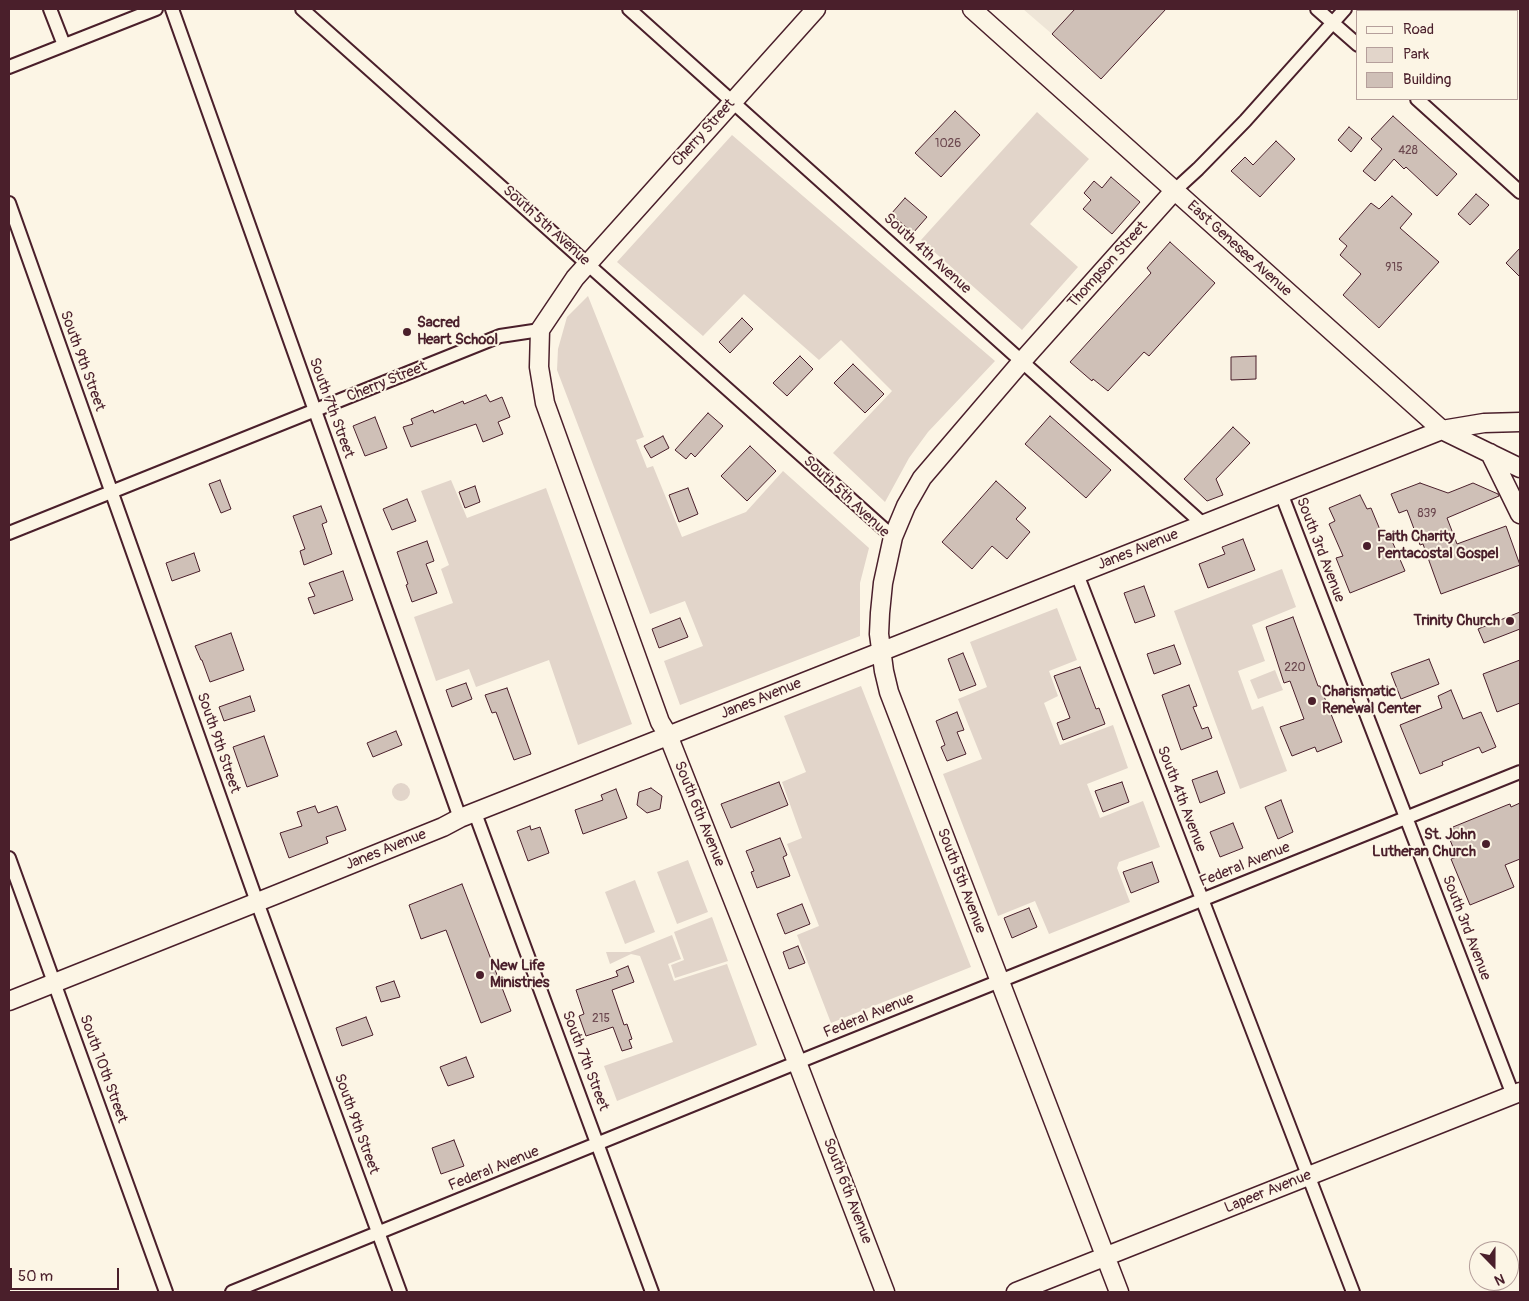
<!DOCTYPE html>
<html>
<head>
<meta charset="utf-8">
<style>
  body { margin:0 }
  #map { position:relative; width:1529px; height:1301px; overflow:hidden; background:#fcf5e5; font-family:Pangolin,sans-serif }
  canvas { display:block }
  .frame { position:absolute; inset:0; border:10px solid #4a1f2b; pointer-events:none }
  .legend { position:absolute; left:1356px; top:10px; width:162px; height:90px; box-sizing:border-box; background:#fcf5e5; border:1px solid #b59f9b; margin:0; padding:6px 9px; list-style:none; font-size:15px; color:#4a1f2b }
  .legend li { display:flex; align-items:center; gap:10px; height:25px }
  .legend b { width:25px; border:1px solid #b59f9b }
  .north { position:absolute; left:1469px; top:1241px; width:50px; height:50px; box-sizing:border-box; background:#fcf5e5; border:1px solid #b59f9b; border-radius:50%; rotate:158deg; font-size:14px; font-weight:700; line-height:20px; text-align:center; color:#4a1f2b }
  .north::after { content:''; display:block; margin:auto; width:18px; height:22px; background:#4a1f2b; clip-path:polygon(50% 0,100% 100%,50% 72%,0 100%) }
  .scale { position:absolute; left:10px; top:1268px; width:109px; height:22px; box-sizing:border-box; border:2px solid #4a1f2b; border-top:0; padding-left:6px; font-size:15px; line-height:18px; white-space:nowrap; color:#4a1f2b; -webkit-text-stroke:4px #fcf5e5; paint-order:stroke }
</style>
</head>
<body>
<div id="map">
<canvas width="1529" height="1301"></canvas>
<div class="frame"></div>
<ul class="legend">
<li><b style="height:6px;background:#fcf5e5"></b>Road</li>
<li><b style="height:14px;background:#e2d5ca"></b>Park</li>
<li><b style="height:14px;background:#cfc0b7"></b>Building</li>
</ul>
<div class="north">N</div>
<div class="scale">50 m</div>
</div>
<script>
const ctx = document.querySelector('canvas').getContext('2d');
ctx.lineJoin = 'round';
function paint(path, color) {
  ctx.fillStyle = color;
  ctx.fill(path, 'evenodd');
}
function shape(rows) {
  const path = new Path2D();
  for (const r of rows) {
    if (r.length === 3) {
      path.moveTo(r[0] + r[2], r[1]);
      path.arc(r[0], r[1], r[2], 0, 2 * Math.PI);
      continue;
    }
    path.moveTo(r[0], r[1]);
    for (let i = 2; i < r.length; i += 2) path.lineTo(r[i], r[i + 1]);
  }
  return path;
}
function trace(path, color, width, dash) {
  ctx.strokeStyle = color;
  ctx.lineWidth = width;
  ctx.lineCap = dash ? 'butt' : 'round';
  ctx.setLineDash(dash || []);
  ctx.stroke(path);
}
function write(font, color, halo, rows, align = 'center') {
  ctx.font = font + ' Pangolin,sans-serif';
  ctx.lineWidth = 4;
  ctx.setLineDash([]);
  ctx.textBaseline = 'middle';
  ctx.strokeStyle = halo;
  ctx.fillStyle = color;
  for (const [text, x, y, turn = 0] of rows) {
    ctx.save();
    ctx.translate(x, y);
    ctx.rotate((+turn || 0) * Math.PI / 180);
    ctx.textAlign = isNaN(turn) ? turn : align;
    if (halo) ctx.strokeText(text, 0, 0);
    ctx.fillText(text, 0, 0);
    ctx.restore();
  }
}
paint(shape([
  [1023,9,1075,9,1052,34]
]), '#eee5d7');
paint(shape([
  [1037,112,1089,159,1030,224,1078,267,1022,330,921,240],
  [732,135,995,361,928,432,909,458,885,502,833,453,892,391,841,340,819,360,744,294,703,336,617,262],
  [588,296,644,437,636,440,647,468,653,466,682,537,746,512,783,471,869,548,860,583,860,636,680,705,664,661,703,646,685,601,650,614,557,370,558,349,567,317],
  [451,480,467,518,546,488,632,724,578,745,549,660,476,687,469,669,436,681,414,617,453,603,441,569,449,565,421,491],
  [1282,569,1296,607,1252,625,1265,661,1238,671,1252,710,1263,706,1287,771,1240,789,1174,611],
  [1057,608,1077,660,1049,671,1058,696,1044,703,1060,745,1113,725,1128,768,1087,784,1100,818,1143,801,1160,847,1119,862,1117,868,1130,902,1049,934,1035,901,998,916,943,774,982,759,958,699,987,687,970,642],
  [1275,670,1283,690,1258,699,1250,680],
  [861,686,971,967,831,1023,797,935,819,926,787,844,802,838,782,782,806,772,784,716],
  [401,792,9],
  [688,860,708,912,677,924,657,872],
  [635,880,655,932,625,944,605,892],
  [712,917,728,961,675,978,671,965,684,960,674,932],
  [672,935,681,959,668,964,674,981,727,964,757,1045,617,1101,604,1066,673,1042,640,956,631,954,610,964,606,952,630,952]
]), '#e2d5ca');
const building = shape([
  [1075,9,1166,9,1101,79,1052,34,1075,9],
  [955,111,980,135,941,177,915,153,955,111],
  [1393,116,1457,174,1437,196,1406,167,1404,169,1394,159,1375,181,1363,171,1382,149,1371,139,1393,116],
  [1349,127,1362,138,1351,152,1338,140,1349,127],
  [1276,141,1295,159,1260,197,1231,171,1245,157,1253,165,1276,141],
  [1111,177,1140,202,1112,234,1083,209,1091,200,1084,193,1094,181,1102,188,1111,177],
  [1476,194,1489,205,1470,225,1458,214,1476,194],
  [1392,196,1412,214,1400,228,1439,262,1379,328,1343,295,1361,274,1340,255,1347,246,1339,239,1371,203,1379,209,1392,196],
  [905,198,927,217,913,233,891,214,905,198],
  [1170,242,1215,283,1149,356,1144,352,1108,391,1093,379,1092,381,1070,362,1151,273,1147,268,1170,242],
  [1520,248,1520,277,1506,263,1520,248],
  [742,318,753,329,730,353,719,342,742,318],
  [800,356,813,369,787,396,773,383,800,356],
  [1256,356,1256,379,1231,380,1231,357,1256,356],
  [853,364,884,394,865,413,834,383,853,364],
  [486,395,490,402,502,397,510,417,498,422,503,434,483,442,476,424,411,447,403,427,413,424,411,419,433,410,434,413,463,401,464,404,486,395],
  [708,413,723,426,695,457,691,453,686,459,675,450,708,413],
  [1050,416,1111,470,1086,498,1025,444,1050,416],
  [375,417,387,448,365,456,353,426,375,417],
  [1233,427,1250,443,1216,479,1223,495,1207,501,1184,479,1233,427],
  [663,436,669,448,651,458,644,446,663,436],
  [750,446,776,471,747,501,721,476,750,446],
  [220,480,231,509,221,513,209,484,220,480],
  [996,481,1026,508,1016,519,1030,532,1007,559,992,546,972,569,942,542,996,481],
  [1420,483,1448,493,1473,483,1498,494,1499,496,1447,518,1457,544,1506,526,1520,565,1441,594,1423,544,1420,545,1407,510,1399,513,1391,494,1420,483],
  [475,486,480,502,465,508,459,492,475,486],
  [688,488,698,514,679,522,669,495,688,488],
  [1360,495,1367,509,1371,508,1383,537,1389,534,1405,571,1350,593,1336,558,1343,556,1329,524,1335,521,1329,508,1360,495],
  [407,499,416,521,392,530,383,509,407,499],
  [321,506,327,522,322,524,332,554,304,565,300,551,305,549,293,516,321,506],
  [1243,539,1255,570,1208,588,1199,564,1225,554,1222,547,1243,539],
  [427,541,434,561,426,564,437,593,412,602,406,585,408,584,397,552,427,541],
  [194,553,200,571,172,581,166,563,194,553],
  [343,571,353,600,314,614,308,598,315,596,309,583,343,571],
  [1144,586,1155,616,1135,623,1124,593,1144,586],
  [1520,612,1520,629,1484,643,1478,629,1520,612],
  [1293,617,1318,686,1320,686,1342,742,1317,752,1315,747,1292,756,1280,727,1304,719,1290,681,1284,683,1266,627,1293,617],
  [680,618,688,637,659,648,652,629,680,618],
  [231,633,244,670,210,682,202,660,201,660,195,646,231,633],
  [1174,645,1181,664,1154,674,1147,654,1174,645],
  [963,653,976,685,960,691,948,659,963,653],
  [1429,659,1439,684,1401,699,1391,673,1429,659],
  [1520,660,1520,703,1497,712,1483,674,1520,660],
  [1080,667,1096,709,1099,708,1105,724,1063,740,1057,723,1070,718,1054,676,1080,667],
  [466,683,472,699,452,707,446,690,466,683],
  [1189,685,1197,706,1193,707,1202,729,1208,727,1212,738,1181,750,1162,695,1189,685],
  [507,688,531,754,514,760,496,712,492,713,485,695,507,688],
  [1451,690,1463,719,1481,712,1496,747,1482,753,1479,747,1442,762,1443,765,1420,774,1400,725,1442,708,1438,696,1451,690],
  [250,696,255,711,224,721,219,707,250,696],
  [957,712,964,730,957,732,966,754,947,761,941,747,945,745,936,721,957,712],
  [396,731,402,745,373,757,367,743,396,731],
  [264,736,278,776,247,787,233,747,264,736],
  [1217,771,1225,793,1200,803,1192,780,1217,771],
  [779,782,788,805,731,828,721,804,779,782],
  [1122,782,1129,802,1103,812,1095,791,1122,782],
  [651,788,662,796,660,809,647,813,637,805,639,792,651,788],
  [616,789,627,818,583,834,575,810,603,800,601,795,616,789],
  [1281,800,1293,832,1278,839,1265,807,1281,800],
  [1520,803,1520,859,1505,865,1514,887,1470,905,1451,859,1457,857,1448,835,1455,832,1453,827,1507,805,1510,804,1511,807,1520,803],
  [315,806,318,813,337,806,346,830,326,837,328,843,289,858,280,833,302,826,297,812,315,806],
  [1233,823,1243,848,1220,857,1210,832,1233,823],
  [530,826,531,830,540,827,549,853,528,861,517,831,530,826],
  [780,838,787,855,783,857,790,876,757,888,751,872,754,871,746,851,780,838],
  [1152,862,1159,882,1131,893,1123,872,1152,862],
  [462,884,511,1011,481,1023,446,930,421,939,409,905,462,884],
  [802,904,810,924,785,934,777,914,802,904],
  [1029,908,1037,927,1012,938,1004,918,1029,908],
  [798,946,805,963,789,969,783,952,798,946],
  [628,966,634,982,612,990,624,1025,627,1024,632,1039,629,1040,632,1048,622,1051,613,1027,586,1036,579,1016,584,1014,576,990,618,976,616,971,628,966],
  [394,981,400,997,381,1002,376,987,394,981],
  [366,1017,373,1035,342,1046,336,1028,366,1017],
  [466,1057,474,1077,448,1086,440,1067,466,1057],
  [454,1140,464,1166,441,1174,432,1148,454,1140]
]);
paint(building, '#cfc0b7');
trace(building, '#4a1f2b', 1);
const street = shape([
  [50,9,64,45],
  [172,9,460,818],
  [302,9,893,537],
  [629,9,1203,524],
  [1317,9,1358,45],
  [9,67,156,9],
  [1417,99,1520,192],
  [1174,191,1198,169,1245,121,1345,9],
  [9,203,257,902,400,1292],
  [1281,493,1513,1095],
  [9,533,500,336,540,330],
  [1077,574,1353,1292],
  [475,813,652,1292],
  [9,858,166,1292],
  [232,1292,813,1056,1520,772]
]);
const secondary = shape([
  [816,9,575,278,540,330,539,367,545,403,660,722,668,735,797,1062,885,1292],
  [972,9,1442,430,1520,468],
  [1490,453,1520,514],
  [9,1001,275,895,443,827,460,818,1442,430,1484,423,1520,422],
  [1016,1292,1520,1092],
  [1119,1292,889,692,884,671,879,634,880,613,883,583,893,537,906,506,922,478,1023,360,1174,191]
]);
trace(street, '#4a1f2b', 16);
trace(secondary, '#4a1f2b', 21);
trace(street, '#fcf5e5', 12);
trace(secondary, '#fcf5e5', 18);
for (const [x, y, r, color] of [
  [407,332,5,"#4a1f2b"],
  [1367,546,5,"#4a1f2b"],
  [1510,621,5,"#4a1f2b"],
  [1312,701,5,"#4a1f2b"],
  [1486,844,5,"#4a1f2b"],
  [480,975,5,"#4a1f2b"]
]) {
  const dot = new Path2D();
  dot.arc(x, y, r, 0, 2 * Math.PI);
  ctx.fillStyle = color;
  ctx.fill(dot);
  trace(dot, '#fcf5e5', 2);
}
write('12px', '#6b474e', null, [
  ["1026",948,144],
  ["428",1408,151],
  ["915",1394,268],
  ["839",1427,514],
  ["220",1295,668],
  ["215",601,1019]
]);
write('15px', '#4a1f2b', '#fcf5e5', [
  ["Cherry Street",704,133,-48],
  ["South 5th Avenue",546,226,42],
  ["East Genesee Avenue",1239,249,42],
  ["South 4th Avenue",927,254,42],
  ["Thompson Street",1108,265,-48],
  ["South 9th Street",82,361,70],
  ["Cherry Street",387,382,-22],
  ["South 7th Street",331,408,70],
  ["South 5th Avenue",846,497,43],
  ["Janes Avenue",1138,550,-22],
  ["South 3rd Avenue",1320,550,69],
  ["Janes Avenue",761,699,-22],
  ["South 9th Street",218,743,71],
  ["South 4th Avenue",1181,799,69],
  ["South 6th Avenue",699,814,68],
  ["Janes Avenue",386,850,-22],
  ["Federal Avenue",1245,865,-22],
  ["South 5th Avenue",961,881,69],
  ["South 3rd Avenue",1466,928,69],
  ["Federal Avenue",869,1016,-22],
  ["South 7th Street",585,1061,69],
  ["South 10th Street",103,1069,70],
  ["South 9th Street",356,1124,70],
  ["Federal Avenue",494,1169,-22],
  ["South 6th Avenue",847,1191,69],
  ["Lapeer Avenue",1268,1192,-22]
]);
write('bold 15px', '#4a1f2b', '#fcf5e5', [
  ["Sacred",417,323],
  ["Heart School",417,340],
  ["Faith Charity",1377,537],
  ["Pentacostal Gospel",1377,554],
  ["Trinity Church",1500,621,"right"],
  ["Charismatic",1322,692],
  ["Renewal Center",1322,709],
  ["St. John",1476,835,"right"],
  ["Lutheran Church",1476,852,"right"],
  ["New Life",490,966],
  ["Ministries",490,983]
], 'left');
</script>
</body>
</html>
